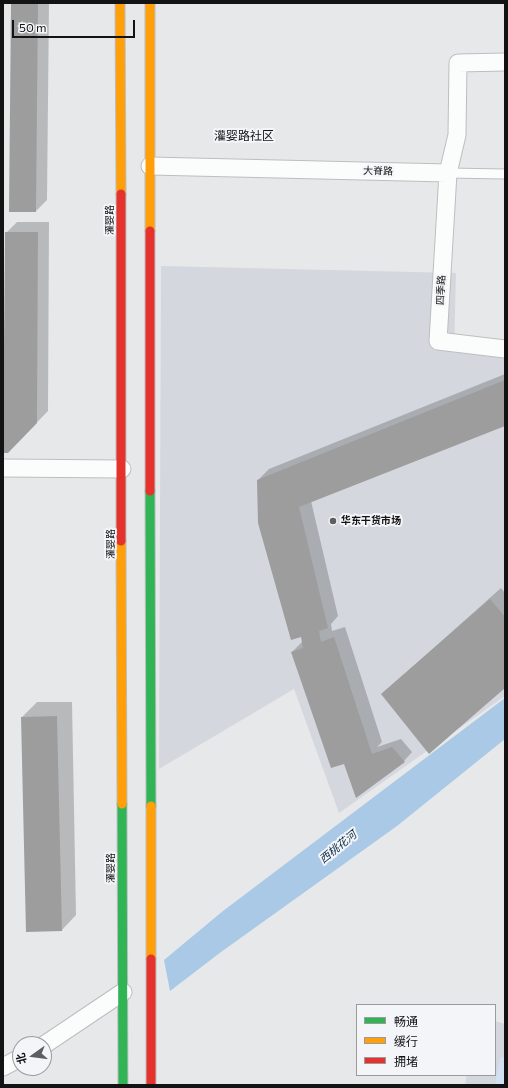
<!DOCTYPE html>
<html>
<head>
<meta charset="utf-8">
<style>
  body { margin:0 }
  #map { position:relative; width:508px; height:1088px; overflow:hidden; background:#e7e8e9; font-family:Commissioner,"Noto Sans SC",sans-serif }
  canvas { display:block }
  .frame { position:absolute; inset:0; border:4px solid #131314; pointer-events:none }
  .legend { position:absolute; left:356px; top:1004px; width:140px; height:72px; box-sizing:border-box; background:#f4f5f8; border:1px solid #9a9b9d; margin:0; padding:5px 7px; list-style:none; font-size:12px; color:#131314 }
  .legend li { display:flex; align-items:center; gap:8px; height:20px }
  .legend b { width:20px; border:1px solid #9a9b9d }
  .north { position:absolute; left:12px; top:1036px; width:40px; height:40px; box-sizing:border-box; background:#f4f5f8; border:1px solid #9a9b9d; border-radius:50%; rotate:256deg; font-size:11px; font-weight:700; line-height:16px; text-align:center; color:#131314 }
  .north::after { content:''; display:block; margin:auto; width:14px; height:18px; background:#5d5e5f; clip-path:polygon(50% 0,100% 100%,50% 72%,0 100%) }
  .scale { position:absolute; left:12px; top:20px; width:123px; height:18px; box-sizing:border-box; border:2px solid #131314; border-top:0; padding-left:5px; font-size:12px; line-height:14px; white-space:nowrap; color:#131314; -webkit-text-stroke:3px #f4f5f8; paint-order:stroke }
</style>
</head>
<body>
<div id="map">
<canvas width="508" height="1088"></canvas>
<div class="frame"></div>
<ul class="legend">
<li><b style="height:5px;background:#30b455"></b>畅通</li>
<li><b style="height:5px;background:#ff9f0a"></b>缓行</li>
<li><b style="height:5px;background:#e5322d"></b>拥堵</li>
</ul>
<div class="north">北</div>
<div class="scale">50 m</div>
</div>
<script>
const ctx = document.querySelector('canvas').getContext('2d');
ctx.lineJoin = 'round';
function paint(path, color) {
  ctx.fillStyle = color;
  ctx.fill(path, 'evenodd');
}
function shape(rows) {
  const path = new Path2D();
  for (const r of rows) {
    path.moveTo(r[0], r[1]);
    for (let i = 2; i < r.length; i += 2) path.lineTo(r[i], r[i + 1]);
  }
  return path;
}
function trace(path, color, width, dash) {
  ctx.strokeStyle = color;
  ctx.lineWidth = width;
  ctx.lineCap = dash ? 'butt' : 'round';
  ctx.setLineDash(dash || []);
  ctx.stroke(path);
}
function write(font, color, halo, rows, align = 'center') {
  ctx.font = font + ' Commissioner,"Noto Sans SC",sans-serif';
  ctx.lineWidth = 4;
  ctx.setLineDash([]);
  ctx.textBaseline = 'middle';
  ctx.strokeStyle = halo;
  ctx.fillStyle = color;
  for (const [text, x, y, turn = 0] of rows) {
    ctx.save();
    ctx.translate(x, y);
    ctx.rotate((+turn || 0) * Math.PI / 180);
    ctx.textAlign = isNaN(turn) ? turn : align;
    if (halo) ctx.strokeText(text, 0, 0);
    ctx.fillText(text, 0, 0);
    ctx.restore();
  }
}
paint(shape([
  [161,266,456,273,454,353,505,342,505,696,339,813,294,689,159,769],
  [495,1021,505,1024,505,1085,465,1085,467,1075,495,1075]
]), '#d4d7dd');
paint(shape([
  [500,1057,505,1058,505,1085,495,1085]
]), '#d3e0f3');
paint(shape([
  [505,698,505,739,397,826,221,952,170,991,164,960,223,911]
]), '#a9c9e6');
paint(shape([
  [12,3,49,3,47,200,36,211],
  [17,222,49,222,48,411,8,452,3,452,3,358,6,358,6,233],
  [505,374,505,425,311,501,338,616,331,624,332,631,345,627,382,742,377,747,401,739,412,752,404,761,348,761,292,652,303,641,258,480,269,469],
  [501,588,505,593,505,687,382,694],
  [37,702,72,702,76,915,62,930,22,717]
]), '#0003');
paint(shape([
  [11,3,38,3,36,212,9,212],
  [5,232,38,232,37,423,8,453,3,453],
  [505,380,505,426,299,507,328,628,319,631,321,642,334,637,372,754,392,747,405,762,356,798,344,764,331,768,291,652,303,648,301,637,291,640,258,523,257,480],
  [490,599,505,617,505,688,429,754,381,694],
  [57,716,62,931,26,932,21,717]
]), '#9d9d9e');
const lane = shape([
  [448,173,505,174]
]);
const street = shape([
  [150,166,448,173,457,135,458,63,505,62],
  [448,173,438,341,505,349],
  [3,468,122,469],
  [44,1045,123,992],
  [3,1067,20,1058]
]);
const fast = shape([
  [150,491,151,806],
  [122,804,123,1085]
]);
const slow = shape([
  [120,3,121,194],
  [150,3,150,231],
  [121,541,122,804],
  [151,806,151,959]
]);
const jam = shape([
  [121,194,121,541],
  [150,231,150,491],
  [151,959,151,1085]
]);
trace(lane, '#bdbebf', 11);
trace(street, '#bdbebf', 19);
trace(fast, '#bdbebf', 11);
trace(slow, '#bdbebf', 11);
trace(jam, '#bdbebf', 11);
trace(lane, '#fbfcfc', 9);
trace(street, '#fbfcfc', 17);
trace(fast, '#30b455', 9);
trace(slow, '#ff9f0a', 9);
trace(jam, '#e5322d', 9);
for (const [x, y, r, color] of [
  [333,521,4,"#5d5e5f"]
]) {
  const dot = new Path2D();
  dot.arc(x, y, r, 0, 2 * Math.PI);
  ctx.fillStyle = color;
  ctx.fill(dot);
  trace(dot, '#f4f5f8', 1.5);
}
write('10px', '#131314', '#f4f5f8', [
  ["大脊路",378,171,1],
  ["灌婴路",110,220,-90],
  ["四季路",441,290,-87],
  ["灌婴路",111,544,-90],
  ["灌婴路",111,868,-90]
]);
write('bold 10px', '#131314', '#f4f5f8', [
  ["华东干货市场",341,521]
], 'left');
write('italic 11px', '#092c47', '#f4f5f8', [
  ["西桃花河",338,847,-39]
]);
write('12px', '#131314', '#f4f5f8', [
  ["灌婴路社区",244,136]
]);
</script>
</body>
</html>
